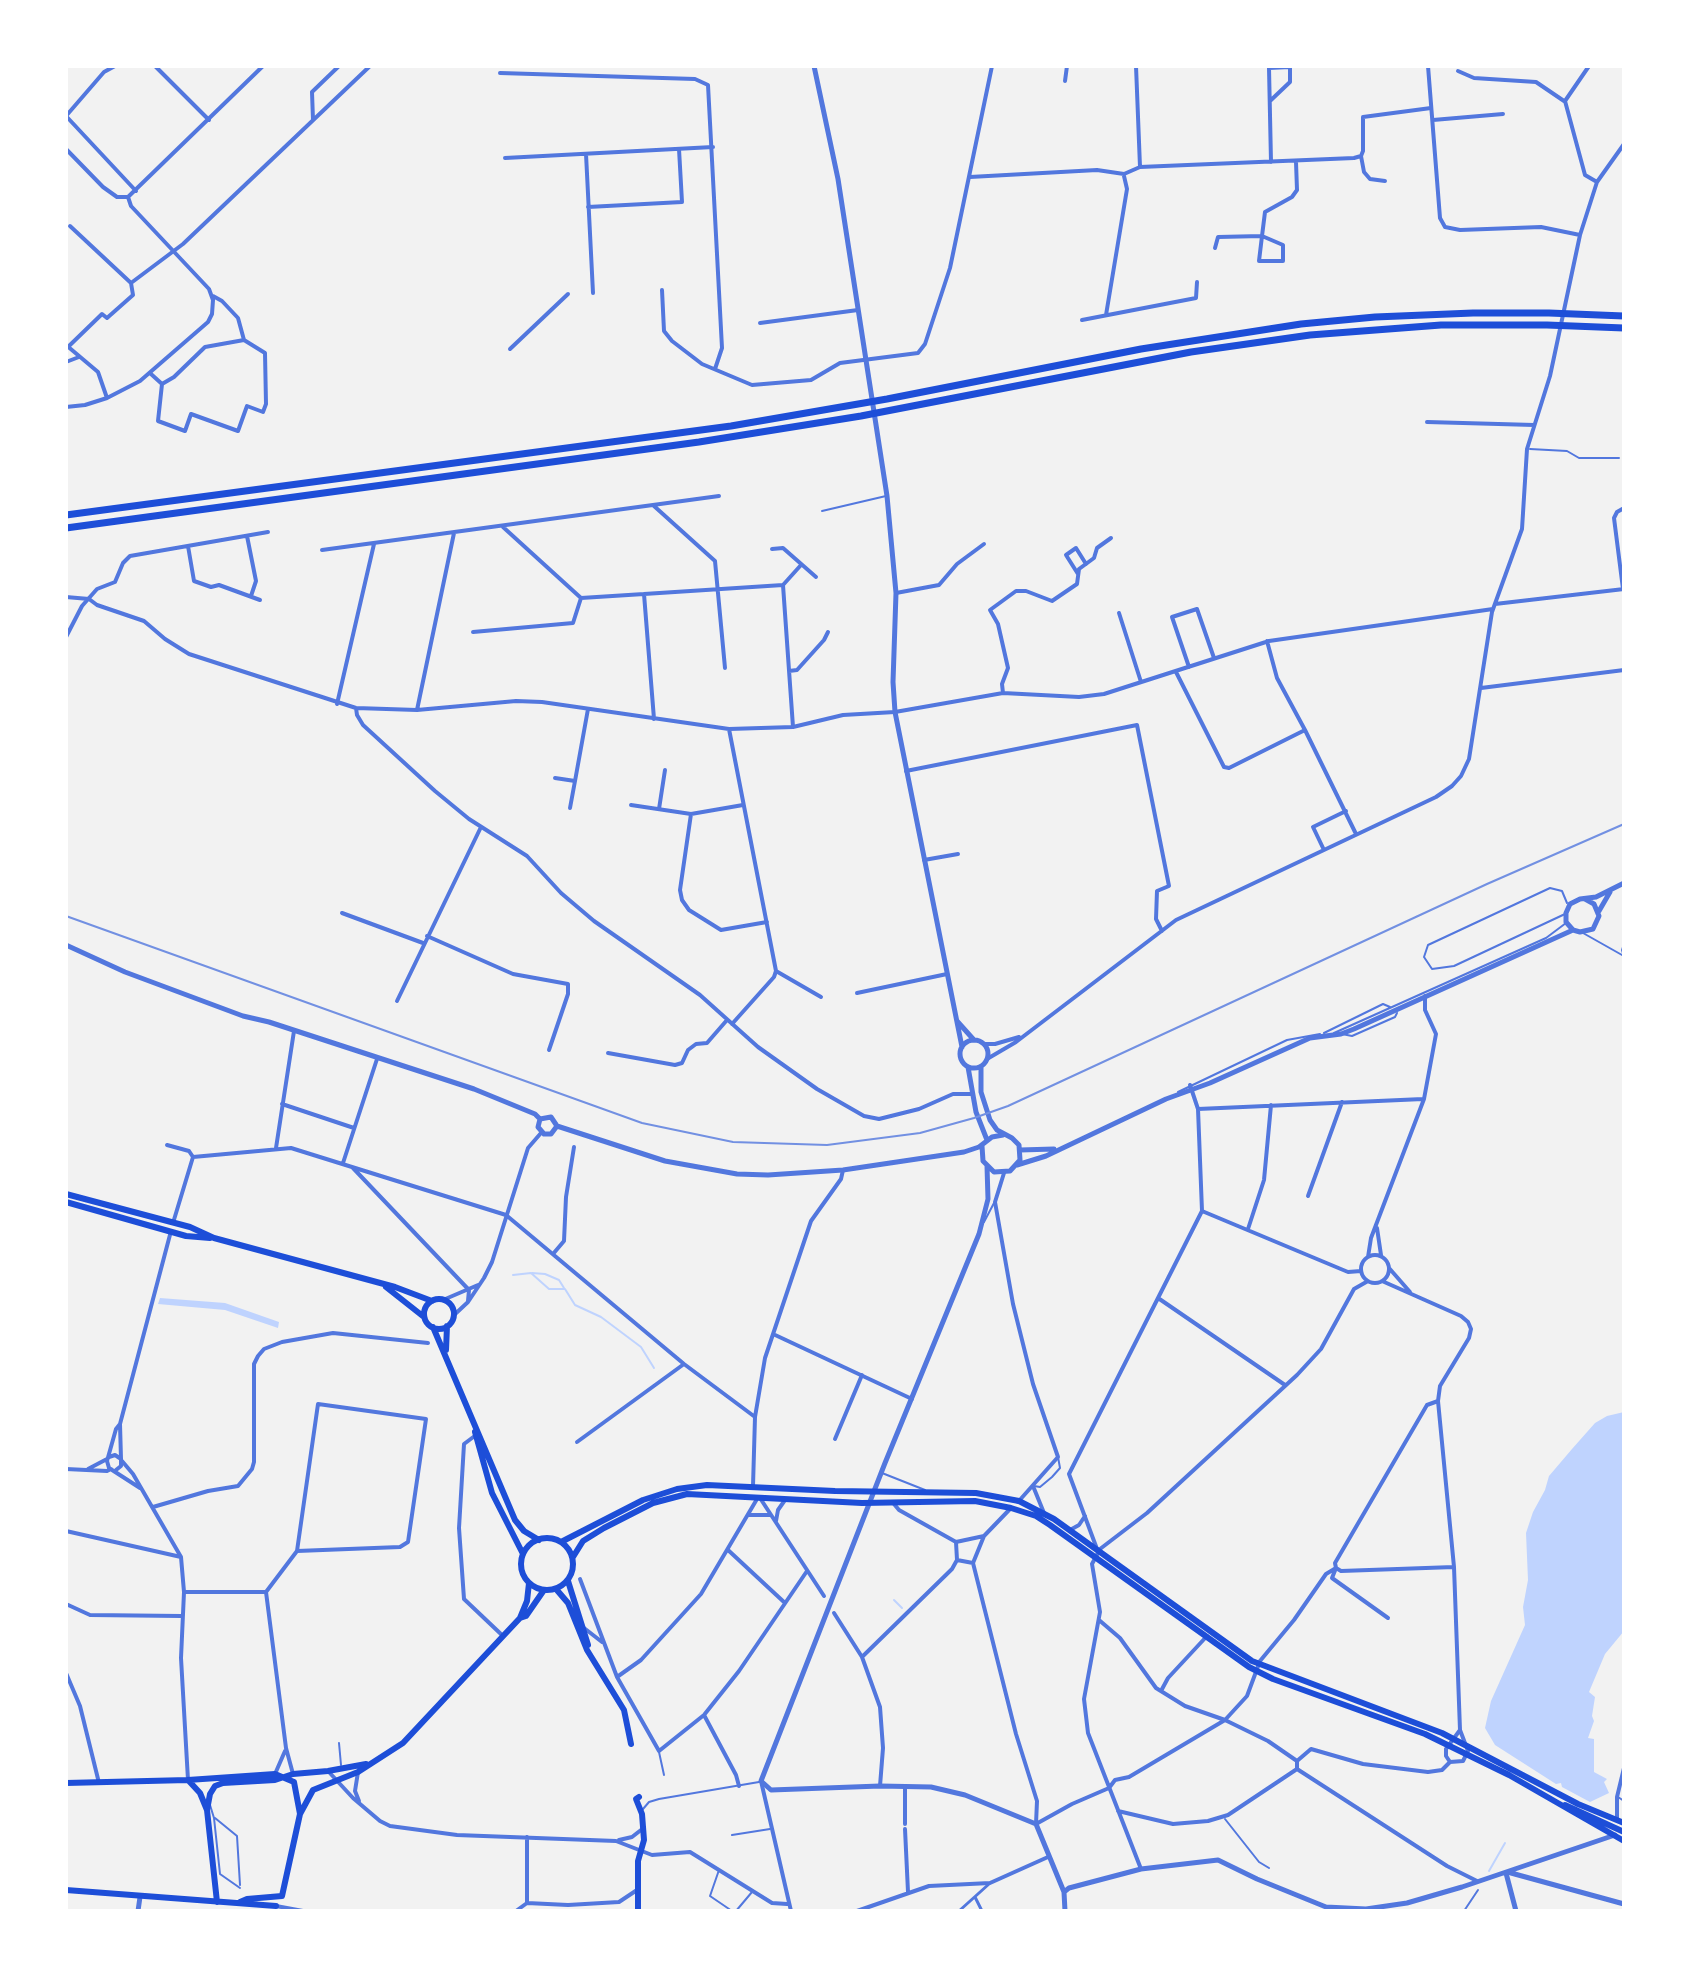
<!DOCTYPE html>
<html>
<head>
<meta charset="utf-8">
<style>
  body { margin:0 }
  #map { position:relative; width:1690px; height:1977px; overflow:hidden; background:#f2f2f2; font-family:Rubik,sans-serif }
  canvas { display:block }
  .frame { position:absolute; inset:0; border:68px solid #fff; pointer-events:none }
</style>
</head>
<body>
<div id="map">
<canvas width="1690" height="1977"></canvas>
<div class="frame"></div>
</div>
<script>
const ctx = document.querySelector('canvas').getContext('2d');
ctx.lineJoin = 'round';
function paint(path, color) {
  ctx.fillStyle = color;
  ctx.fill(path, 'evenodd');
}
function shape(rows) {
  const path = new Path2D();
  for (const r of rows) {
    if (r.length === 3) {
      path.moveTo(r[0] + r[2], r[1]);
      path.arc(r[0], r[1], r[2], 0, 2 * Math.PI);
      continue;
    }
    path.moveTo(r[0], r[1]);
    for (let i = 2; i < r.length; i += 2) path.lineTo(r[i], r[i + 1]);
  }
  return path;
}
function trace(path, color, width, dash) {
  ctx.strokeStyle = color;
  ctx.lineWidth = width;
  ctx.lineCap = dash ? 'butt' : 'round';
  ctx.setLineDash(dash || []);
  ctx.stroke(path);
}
paint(shape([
  [160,1298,225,1303,279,1322,278,1328,225,1310,158,1304],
  [1624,1412,1624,1631,1605,1654,1589,1692,1595,1697,1592,1716,1594,1721,1588,1738,1594,1739,1594,1772,1607,1779,1604,1782,1609,1793,1590,1802,1562,1787,1561,1783,1556,1784,1495,1745,1485,1728,1491,1701,1525,1625,1523,1607,1528,1580,1526,1533,1533,1512,1545,1490,1549,1476,1572,1449,1595,1423,1607,1416]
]), '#bfd3fe');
trace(shape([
  [532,1273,545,1274,559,1280,564,1288],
  [513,1275,531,1273,549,1289,565,1289,575,1305,601,1317,641,1347,654,1368],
  [894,1600,902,1608],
  [1489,1871,1505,1843]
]), '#bfd3fe', 2);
trace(shape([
  [1530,449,1567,451,1579,458,1619,458],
  [822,511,886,496],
  [1565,914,1454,966,1432,969,1424,957,1428,945,1550,888,1562,891,1567,903],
  [1583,933,1622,955],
  [1624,944,1622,950,1624,957],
  [1324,1033,1383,1004,1390,1007],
  [1334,1033,1546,938,1566,923],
  [1342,1034,1352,1036,1395,1017,1397,1013],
  [1178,1092,1287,1040,1320,1034],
  [984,1222,994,1203],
  [882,1473,925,1490],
  [1034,1486,1040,1487,1052,1477,1060,1468,1058,1457],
  [339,1743,341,1765],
  [659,1752,664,1775],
  [1618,1797,1624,1801],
  [210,1805,214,1818,220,1874,240,1888],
  [643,1809,649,1802,659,1799,759,1782],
  [215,1818,237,1836,240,1885],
  [1225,1819,1259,1862,1269,1868],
  [732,1835,770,1829],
  [719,1870,710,1896,732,1911],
  [736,1911,752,1892],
  [1464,1911,1478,1890]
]), '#5277de', 2);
trace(shape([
  [975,1897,982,1911],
  [959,1911,989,1884]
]), '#5277de', 3);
trace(shape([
  [155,66,209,120],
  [1136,66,1140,167],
  [1428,66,1440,218,1445,227,1460,230,1541,227,1580,235],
  [1589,66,1565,101,1585,175,1597,182],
  [1458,71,1474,78,1536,82,1564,101],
  [500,73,695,79,708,85,722,348,715,369],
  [1065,81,1067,66],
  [1270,101,1290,82,1290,67,1269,68,1271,162],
  [66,116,136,191],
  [66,116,104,72,115,66],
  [313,120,312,92,339,66],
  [1433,120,1503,114],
  [66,149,103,187,117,197,128,197],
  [586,154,593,293],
  [1361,156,1364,172,1370,179,1385,181],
  [505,158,713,147],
  [970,177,1097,170,1124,174,1140,167,1354,158,1361,156,1363,151,1363,117,1431,108],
  [128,197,263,66],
  [588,207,682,202,679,149],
  [70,226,131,283],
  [1215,248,1218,237,1262,236,1283,245,1283,261,1259,261,1262,236,1265,212,1292,197,1297,190,1296,162],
  [131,283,183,244,370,66],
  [662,290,664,331,672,341,702,364,752,385,811,380,840,363,918,353,925,344,950,268,992,66],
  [213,296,222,301,238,318,244,340],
  [1106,315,1127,189,1124,176],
  [1082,320,1196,298,1197,282],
  [760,323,858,310],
  [244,340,265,353,266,404,263,412,247,406,238,431,191,414,185,431,158,421,162,384,174,377,205,347,244,340],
  [66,345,98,372,107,398],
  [69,346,102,314,107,318,133,295,131,283],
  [510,349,568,294],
  [66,362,79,357],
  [151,374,162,384],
  [66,407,85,405,107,398,140,381,208,322,212,314,213,300,209,289,131,206,128,197],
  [1427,422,1534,425],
  [654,506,715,561,725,668],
  [503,527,581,598,644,594],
  [247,536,256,581,251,596],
  [188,546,194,581,211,587,219,585,260,600],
  [772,549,783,548,816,577],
  [322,550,719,496],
  [1078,574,1066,555,1076,548,1086,564],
  [783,585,801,565],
  [1623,589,1614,518,1617,512,1624,508],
  [896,593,939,585,957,564,984,544],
  [66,597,89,599,97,605,144,621,165,639,189,654,356,708,417,710,516,701,542,702,729,729,793,727,843,715,895,712,1003,693,1079,697,1104,694,1269,641,1493,609],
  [1495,604,1624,589],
  [1119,613,1141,682],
  [473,632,573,623,581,598],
  [66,637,82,606,97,589,115,582,123,563,130,556,268,532],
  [1267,641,1277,678,1305,730],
  [1189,667,1172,617,1197,609,1214,658],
  [789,671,797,670,824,640,828,632],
  [1176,672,1224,767,1229,768,1305,730,1356,834],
  [1481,688,1624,670],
  [1003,693,1002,684,1008,668,998,624,990,610,1016,591,1026,591,1052,601,1077,584,1079,569,1094,558,1097,548,1111,538],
  [337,704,374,544],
  [356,708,357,715,363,725,435,791,469,819,527,856,561,893,594,921,700,995,758,1047,817,1089,864,1116,879,1119,919,1109,953,1094,972,1094],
  [417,710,454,533],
  [654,719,644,594,783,585,793,727],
  [729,729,776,971,774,977,732,1024],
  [906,771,1137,725,1169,886,1157,891,1156,919,1162,931],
  [555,778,575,781,570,808],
  [575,781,588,709],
  [631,805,691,814,743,805],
  [659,809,665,770],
  [691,814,680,890,682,900,689,910,721,930,767,922],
  [1324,850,1313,827,1346,811],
  [924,860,958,854],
  [342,913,423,943],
  [427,936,513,974,568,984,568,994,549,1050],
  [776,971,821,997],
  [857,993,947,974],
  [397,1001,481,827],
  [984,1044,995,1044,1019,1037],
  [608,1053,675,1065,682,1063,688,1050,696,1044,707,1043,727,1020],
  [987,1059,1016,1042,1176,920,1436,797,1452,786,1461,776,1469,759,1492,612,1522,529,1527,449,1550,376,1580,235,1597,182,1624,144],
  [282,1104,354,1128],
  [1198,1109,1423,1099],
  [167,1145,189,1151,193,1157],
  [276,1148,294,1031],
  [193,1157,291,1148,506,1215,684,1364,755,1417],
  [343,1163,377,1059],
  [353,1168,469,1290,468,1301],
  [1004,1173,995,1202,1013,1304,1033,1384,1058,1457,1018,1502],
  [1308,1196,1342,1102],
  [1202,1211,1348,1272,1361,1271],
  [173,1223,193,1157],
  [1377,1228,1381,1255],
  [1248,1229,1264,1180,1271,1105],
  [553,1254,564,1241,566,1197,574,1147],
  [1375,1269,14],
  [1368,1257,1371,1238,1424,1099,1436,1034,1425,1010,1425,996],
  [1389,1268,1410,1292],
  [1158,1298,1285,1385],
  [443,1300,478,1285],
  [453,1316,468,1302,484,1278,492,1262,528,1148,541,1133],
  [773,1334,912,1399],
  [120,1424,121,1459],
  [476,1435,464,1444,459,1528,464,1599,503,1636],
  [835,1439,862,1375],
  [577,1442,684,1364],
  [109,1457,115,1455,121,1459,121,1466,116,1470],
  [122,1461,133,1474,181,1557,184,1592,181,1658,188,1780],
  [66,1469,107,1471,111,1469],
  [88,1469,107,1459],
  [753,1486,755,1417,765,1358,811,1221,841,1179,843,1170],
  [1033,1486,1044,1513],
  [140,1488,109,1468,107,1461,116,1429,120,1424,171,1231],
  [760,1498,824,1596],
  [894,1504,899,1510,956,1542],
  [153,1507,208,1491,238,1486,252,1469,254,1462,254,1364,258,1356,264,1349,282,1342,333,1333,428,1343],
  [1011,1508,984,1536,973,1563,1016,1734,1037,1801,1036,1824],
  [749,1515,771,1515],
  [776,1521,778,1510,785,1500],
  [1070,1530,1079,1525,1085,1516],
  [66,1531,181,1557],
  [956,1542,984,1536],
  [956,1542,957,1560],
  [1097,1549,1069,1474,1202,1211,1198,1109,1190,1085],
  [728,1550,785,1603],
  [957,1560,973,1563],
  [1336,1568,1341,1571,1454,1567],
  [580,1579,617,1677,659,1751,704,1715,739,1671,807,1571],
  [184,1592,265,1592],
  [266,1592,297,1551,318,1404,426,1419,408,1542,400,1547,297,1551],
  [266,1592,286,1748,293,1774],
  [66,1604,90,1615,181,1616],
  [834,1613,862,1657,880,1707,883,1748,880,1786],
  [1388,1618,1332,1578,1336,1568,1335,1563,1427,1405,1438,1401],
  [1099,1620,1120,1638,1156,1688,1185,1706,1225,1720,1268,1741,1297,1761,1311,1749,1363,1764,1428,1772,1442,1770,1450,1762,1463,1761,1468,1751,1460,1730,1454,1567,1438,1401,1440,1386,1469,1338,1471,1329,1468,1322,1461,1316,1382,1281],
  [584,1628,602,1642],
  [862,1657,952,1569,957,1560],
  [66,1673,80,1706,99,1783],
  [617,1677,641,1660,701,1594,757,1499],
  [1161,1691,1168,1678,1207,1636],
  [704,1715,736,1775,739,1786],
  [1297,1761,1297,1769,1447,1866,1477,1881],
  [1450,1762,1446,1756,1446,1749,1460,1730],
  [328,1771,353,1798,380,1821,390,1826,457,1835,616,1841,652,1855,690,1852,772,1903,787,1904],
  [358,1772,355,1791,359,1801],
  [275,1774,285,1751],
  [761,1781,791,1911],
  [1118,1811,1173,1824,1208,1821,1228,1815,1297,1769],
  [1617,1819,1617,1797,1624,1768],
  [905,1824,905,1786],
  [1036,1824,1072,1804,1109,1788,1115,1780,1129,1777,1225,1720,1247,1696,1260,1661,1294,1620,1326,1574,1336,1568],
  [905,1829,908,1892],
  [619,1840,632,1837,641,1830],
  [1141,1869,1088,1733,1084,1699,1100,1612,1092,1564,1100,1549,1147,1513,1297,1375,1321,1349,1354,1289,1368,1281],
  [527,1903,527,1837],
  [276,1906,303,1911],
  [516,1911,527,1903,568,1905,619,1902,637,1890],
  [857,1911,929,1886,990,1883,1048,1857]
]), '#5277de', 4);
trace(shape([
  [814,66,838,179,887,496,896,593,893,682,895,712,962,1047],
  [1585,899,1594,904,1599,916,1593,929,1580,932,1573,930,1566,922,1566,913,1570,904,1580,899,1596,897,1624,883],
  [1599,911,1610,892],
  [66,945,125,972,243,1016,269,1022,474,1089,535,1114,540,1119],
  [957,1021,974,1040],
  [974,1054,14],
  [968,1067,976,1112,987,1140],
  [981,1067,981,1092,990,1120,997,1130,1012,1138,1019,1145,1020,1160,1010,1171,994,1172,983,1161,982,1146],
  [540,1119,538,1127,544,1134,551,1134,557,1126],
  [540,1119,551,1117,557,1126],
  [557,1126,665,1161,737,1174,768,1175,843,1170,964,1152,979,1147,992,1137,1003,1135],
  [1020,1150,1054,1149],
  [1017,1165,1046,1156,1166,1099,1210,1083,1310,1038,1341,1034,1354,1029,1573,930],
  [987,1166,988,1199,979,1234,885,1463,761,1781,771,1790,880,1786,931,1787,965,1795,1036,1824,1064,1892,1065,1911],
  [1506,1873,1516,1911],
  [1511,1873,1624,1904],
  [1064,1892,1069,1888,1141,1869,1218,1860,1257,1879,1326,1907,1366,1909,1407,1903,1462,1887,1615,1835],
  [138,1911,140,1897]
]), '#5277de', 5);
trace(shape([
  [66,1194,190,1227,214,1238,395,1287,432,1301],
  [66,1202,186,1236,210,1238],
  [386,1287,424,1317],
  [439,1314,15],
  [433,1327,515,1520,524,1531,539,1540],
  [446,1350,447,1326],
  [475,1432,492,1493,523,1554],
  [547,1564,26],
  [561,1542,643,1500,677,1489,707,1485,835,1491,976,1493,1019,1501,1054,1519,1252,1661,1442,1733,1578,1804,1624,1823],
  [573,1557,583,1541,604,1528,653,1503,687,1494,862,1503,975,1501,1011,1508,1036,1516,1050,1525,1249,1667,1273,1679,1425,1734,1509,1775,1624,1841],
  [568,1581,588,1645],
  [556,1589,568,1603,587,1650,624,1710,631,1744],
  [520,1618,527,1601,529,1583],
  [188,1780,200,1793,207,1810],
  [66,1783,188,1780,275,1774,294,1782,300,1814],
  [1565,1805,1624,1832],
  [66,1890,276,1906],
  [217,1902,207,1810,210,1794,215,1786,223,1783,275,1780,293,1774,328,1771,366,1764],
  [240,1902,247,1899,282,1896,300,1814,313,1790,358,1772,403,1743,520,1618,526,1616,544,1590],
  [638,1911,638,1861,644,1840,642,1814,636,1799,639,1797]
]), '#1d4ed8', 6);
trace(shape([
  [66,515,731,426,887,399,1141,349,1301,324,1375,317,1473,313,1549,313,1624,316],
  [66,528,699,442,861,416,1191,352,1310,335,1441,325,1547,325,1624,328]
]), '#1d4ed8', 7);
trace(shape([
  [66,916,642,1123,733,1142,827,1145,920,1133,974,1118,1008,1106,1487,884,1624,824]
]), '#7290e2', 2);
</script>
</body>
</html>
